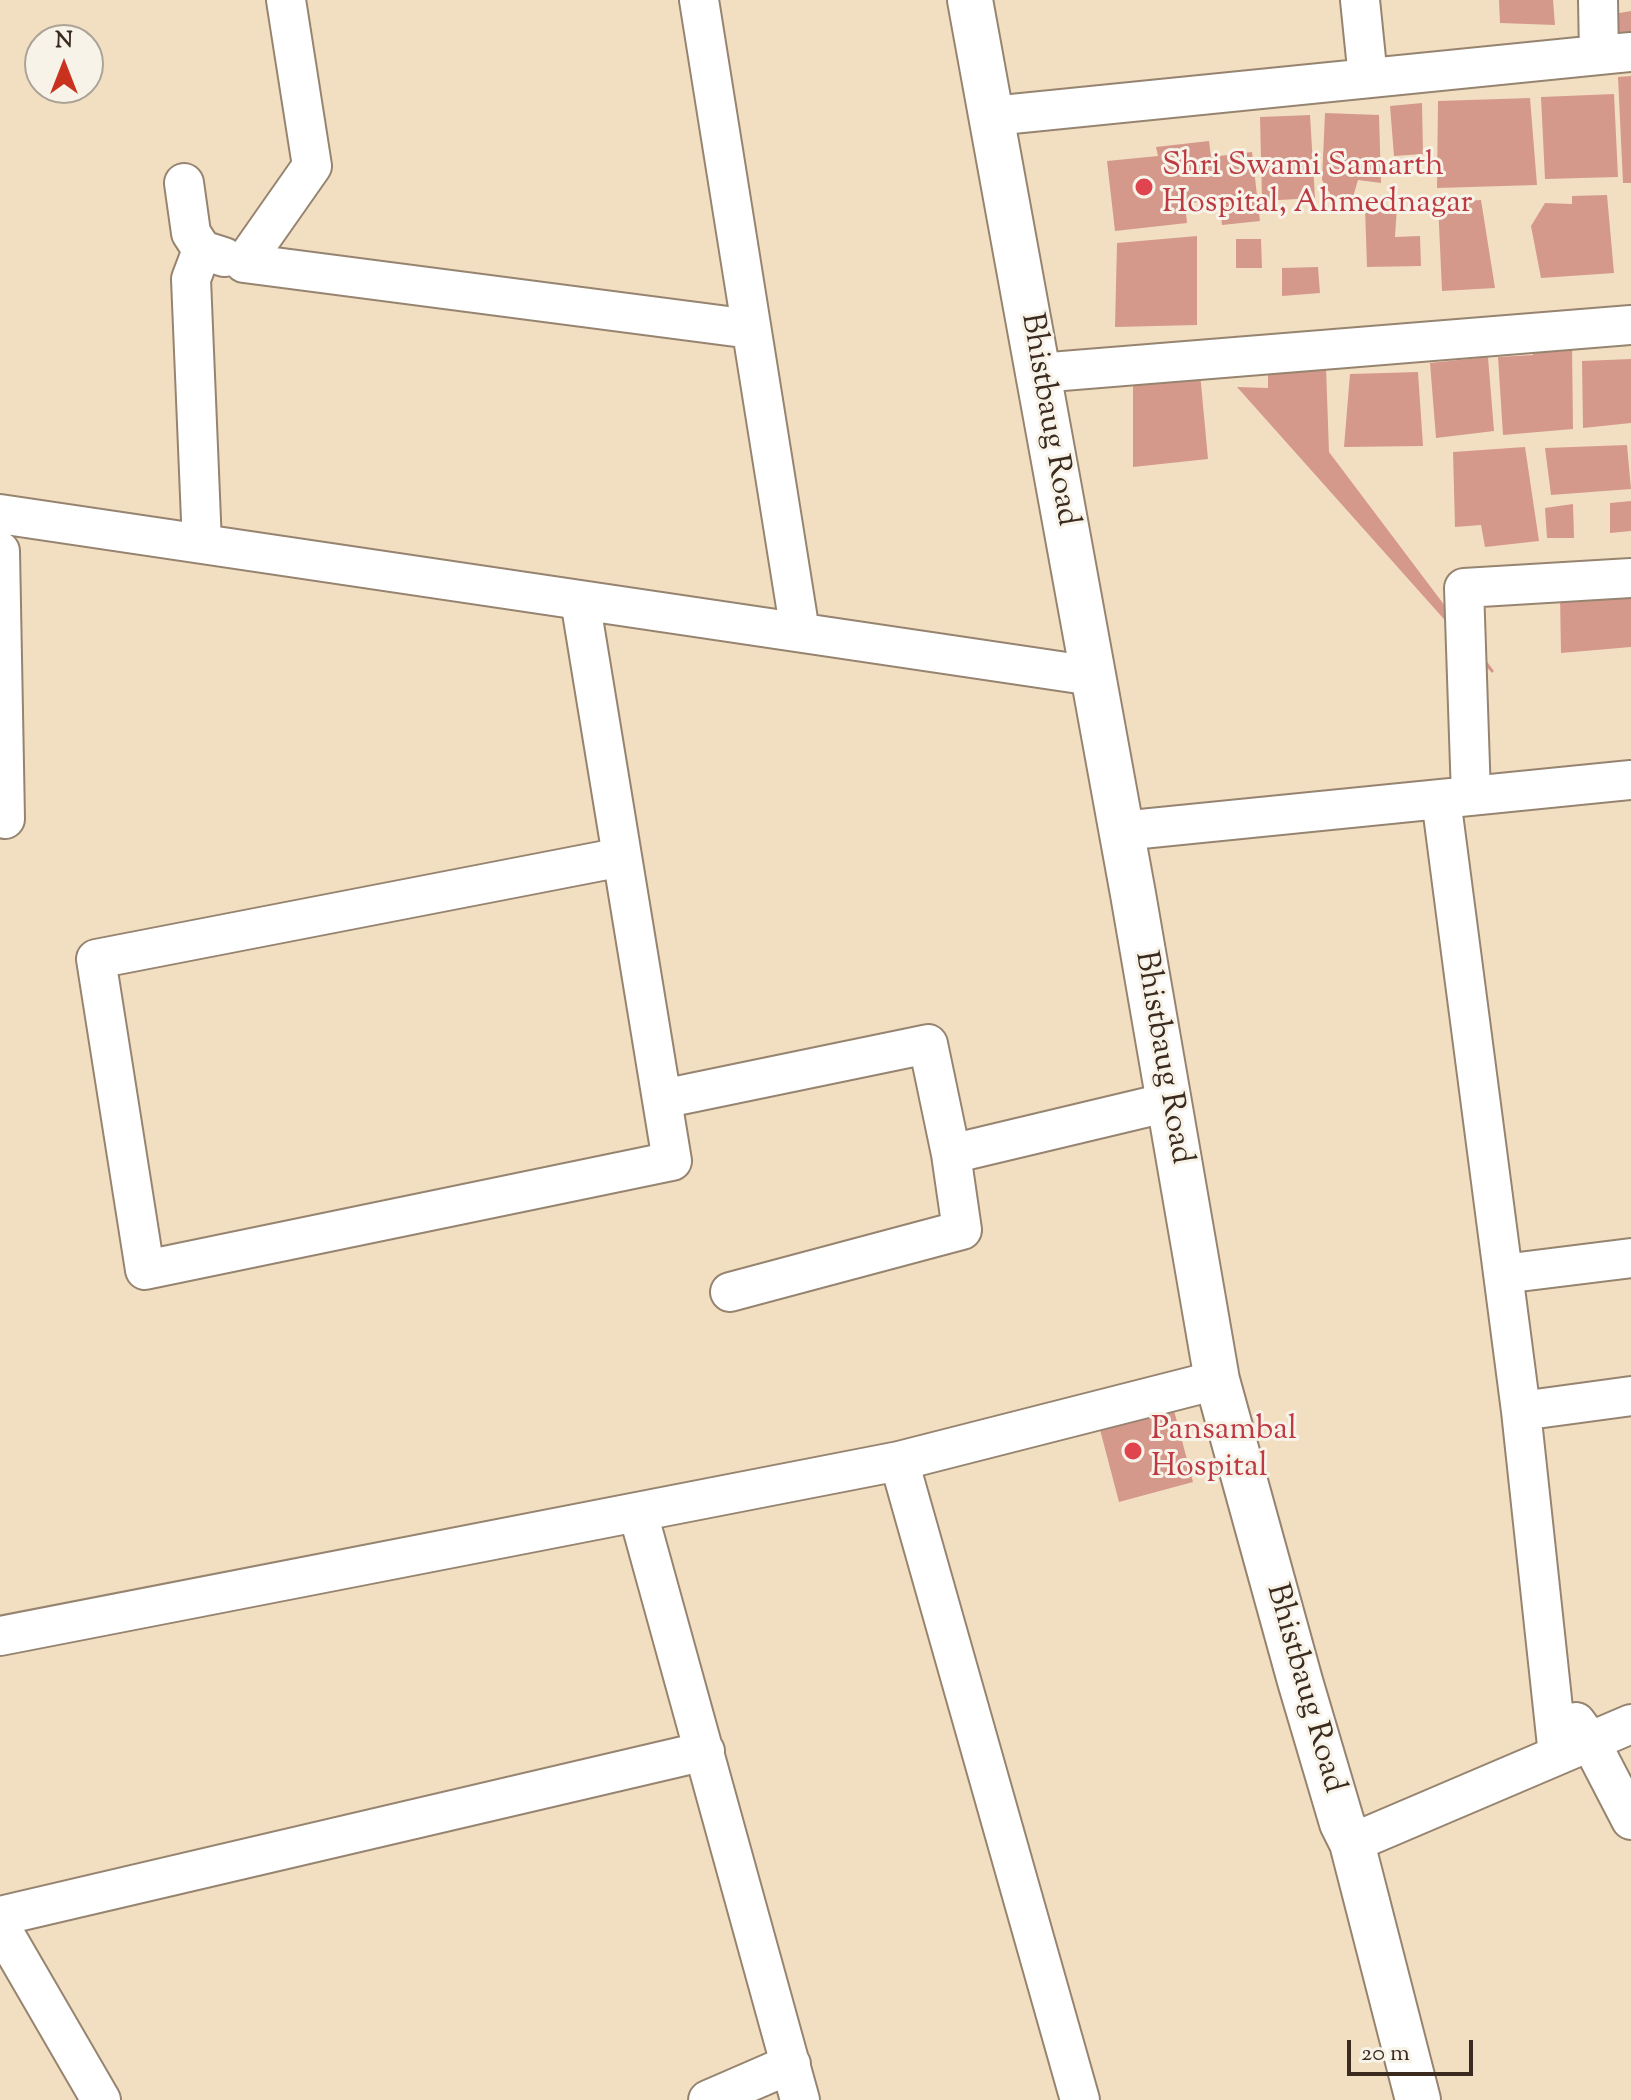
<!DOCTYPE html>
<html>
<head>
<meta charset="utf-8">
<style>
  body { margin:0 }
  #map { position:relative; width:1631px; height:2100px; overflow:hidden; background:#f2dfc1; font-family:"Sorts Mill Goudy",serif }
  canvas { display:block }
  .north { position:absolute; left:24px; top:24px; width:80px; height:80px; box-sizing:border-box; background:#f7f3e8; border:2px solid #aca397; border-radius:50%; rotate:0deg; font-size:22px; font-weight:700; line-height:32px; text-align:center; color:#3b2a1e }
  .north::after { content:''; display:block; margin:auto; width:28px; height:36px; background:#c8321e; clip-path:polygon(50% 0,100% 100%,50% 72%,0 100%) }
  .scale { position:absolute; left:1347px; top:2040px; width:126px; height:36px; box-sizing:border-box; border:4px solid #3b2a1e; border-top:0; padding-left:10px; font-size:24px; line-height:28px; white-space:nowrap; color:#3b2a1e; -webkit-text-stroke:6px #f7f3e8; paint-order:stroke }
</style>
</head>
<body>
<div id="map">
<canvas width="1631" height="2100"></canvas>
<div class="north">N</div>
<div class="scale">20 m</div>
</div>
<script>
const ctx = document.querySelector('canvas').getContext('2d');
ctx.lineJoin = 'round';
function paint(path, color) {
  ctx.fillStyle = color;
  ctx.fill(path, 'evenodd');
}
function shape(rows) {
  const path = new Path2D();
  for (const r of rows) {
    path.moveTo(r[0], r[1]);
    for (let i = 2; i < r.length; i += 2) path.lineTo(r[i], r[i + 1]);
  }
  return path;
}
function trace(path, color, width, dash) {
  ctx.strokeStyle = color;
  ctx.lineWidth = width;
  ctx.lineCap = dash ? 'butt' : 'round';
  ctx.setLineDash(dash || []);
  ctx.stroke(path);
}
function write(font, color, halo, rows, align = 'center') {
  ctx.font = font + ' "Sorts Mill Goudy",serif';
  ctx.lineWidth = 6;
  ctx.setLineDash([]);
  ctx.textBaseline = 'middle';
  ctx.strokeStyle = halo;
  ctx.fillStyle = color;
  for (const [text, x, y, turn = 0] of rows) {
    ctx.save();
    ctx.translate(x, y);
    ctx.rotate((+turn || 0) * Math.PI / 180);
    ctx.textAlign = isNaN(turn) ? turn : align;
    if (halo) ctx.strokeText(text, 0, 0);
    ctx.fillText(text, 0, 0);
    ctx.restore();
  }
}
paint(shape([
  [1499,0,1553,0,1555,25,1500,23],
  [1631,11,1631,48,1610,47,1608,15],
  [1631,76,1631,183,1623,183,1618,77],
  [1614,94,1618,177,1545,179,1541,97],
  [1530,98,1537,185,1437,188,1438,101],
  [1422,103,1423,154,1394,156,1390,106],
  [1325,113,1379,115,1381,183,1358,180,1353,197,1332,197,1322,180],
  [1310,115,1315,198,1262,201,1260,117],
  [1209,141,1211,157,1252,152,1260,221,1222,225,1219,199,1185,204,1187,223,1115,231,1107,161,1158,156,1156,147],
  [1607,195,1614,273,1541,278,1531,226,1545,203,1572,204,1572,196],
  [1481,200,1495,288,1442,291,1438,203],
  [1397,206,1395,237,1420,236,1421,266,1367,267,1365,208],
  [1197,236,1197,325,1115,327,1117,243],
  [1236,239,1261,239,1262,268,1236,268],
  [1318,267,1320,293,1282,296,1282,268],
  [1572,343,1573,429,1503,435,1498,357,1533,355,1533,346],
  [1488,357,1494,431,1436,438,1430,363],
  [1631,359,1631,423,1583,428,1582,361],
  [1326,367,1329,452,1494,671,1492,673,1237,387,1268,388,1268,369],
  [1418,372,1423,446,1344,447,1350,374],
  [1200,373,1208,459,1133,467,1133,379],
  [1627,445,1631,489,1551,495,1545,448],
  [1525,447,1539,541,1485,547,1481,525,1455,527,1453,452],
  [1631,501,1631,531,1610,533,1610,503],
  [1573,504,1574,538,1547,538,1545,508],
  [1631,590,1631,647,1561,653,1560,595],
  [1172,1403,1193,1482,1119,1502,1098,1422]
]), '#d5998b');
const minor = shape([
  [286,0,312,166,244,263,751,329],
  [699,0,800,632],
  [1360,0,1368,78],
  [1599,55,1631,52],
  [992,116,1599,55,1598,0],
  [184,183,191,233,202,250,224,257],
  [202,250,191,279,202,544],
  [1038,373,1631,325],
  [0,514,1093,676],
  [0,551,5,819],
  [580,600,672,1161,145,1270,96,959,622,857],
  [1471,796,1464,588,1631,578],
  [1441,799,1521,1411,1631,1396],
  [1121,831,1631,780],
  [662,1099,928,1044,951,1154,1169,1102],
  [1503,1274,1631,1258],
  [730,1292,962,1230,951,1154],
  [1521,1411,1558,1755],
  [899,1461,1080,2100],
  [638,1513,800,2100],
  [0,1636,899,1461,1217,1380],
  [1576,1722,1590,1741,1631,1820],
  [1352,1843,1631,1724],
  [0,1916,705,1751],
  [0,1926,101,2100],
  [708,2100,791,2064]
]);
const tertiary = shape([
  [970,0,1133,894,1217,1380,1300,1681,1342,1823,1352,1843,1418,2100]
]);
trace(minor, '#968470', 42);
trace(tertiary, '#968470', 48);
trace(minor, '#fff', 38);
trace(tertiary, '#fff', 44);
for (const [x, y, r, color] of [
  [1144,187,10,"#e0444e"],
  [1133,1451,10,"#e0444e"]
]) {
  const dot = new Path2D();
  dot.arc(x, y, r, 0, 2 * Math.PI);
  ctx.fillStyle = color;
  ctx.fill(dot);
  trace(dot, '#f7f3e8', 3);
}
write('32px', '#be3a42', '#f7f3e8', [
  ["Shri Swami Samarth",1162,169],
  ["Hospital, Ahmednagar",1162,206],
  ["Pansambal",1151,1433],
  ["Hospital",1151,1470]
], 'left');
write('32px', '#3b2a1e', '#f7f3e8', [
  ["Bhistbaug Road",1047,420,80],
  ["Bhistbaug Road",1161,1058,80],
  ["Bhistbaug Road",1303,1689,74]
]);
</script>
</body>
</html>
